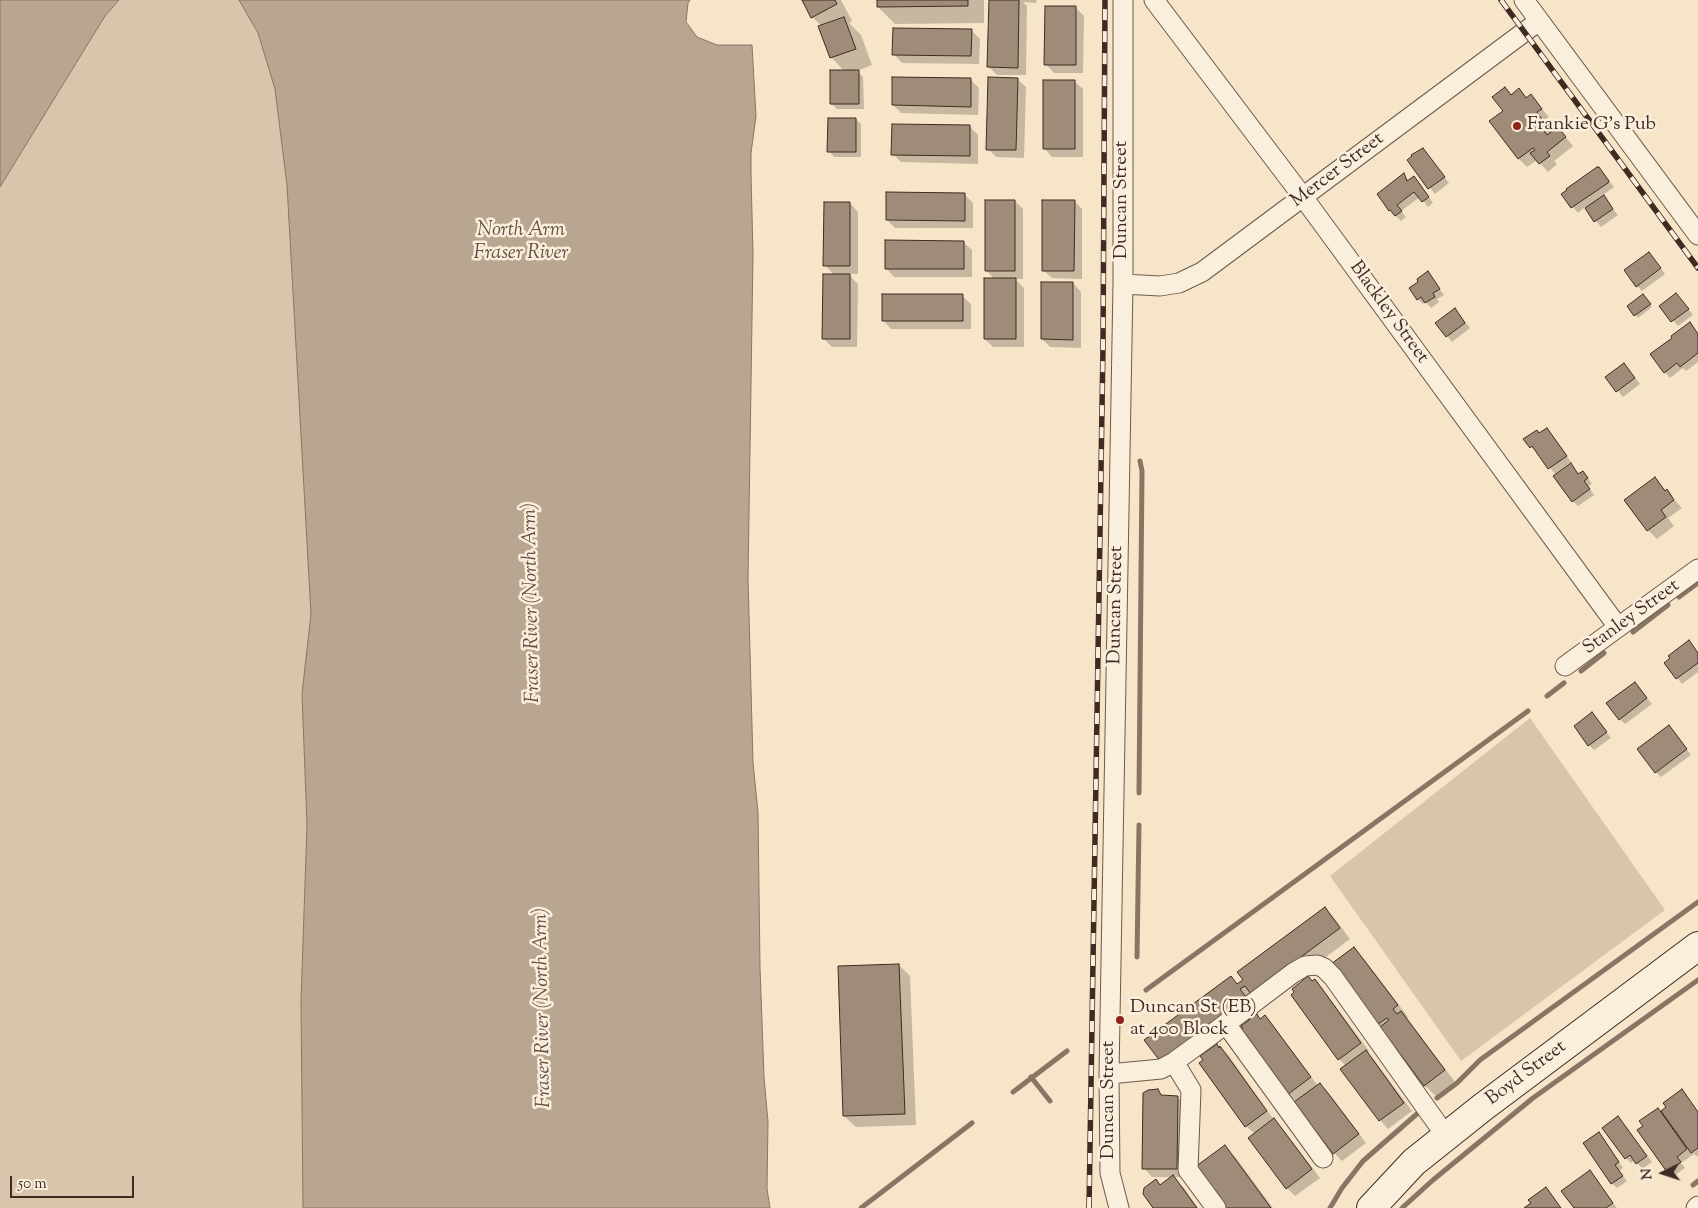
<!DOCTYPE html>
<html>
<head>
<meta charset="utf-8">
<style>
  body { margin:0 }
  #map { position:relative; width:1698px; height:1208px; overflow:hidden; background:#f7e5c9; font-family:"Sorts Mill Goudy",serif }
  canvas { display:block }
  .north { position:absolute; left:1638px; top:1148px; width:50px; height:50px; -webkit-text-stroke:4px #faeedc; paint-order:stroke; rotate:266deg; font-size:14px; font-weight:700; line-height:20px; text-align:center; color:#3f2b21 }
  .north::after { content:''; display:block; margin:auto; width:18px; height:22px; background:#3f2b21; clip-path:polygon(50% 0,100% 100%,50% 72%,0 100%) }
  .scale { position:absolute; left:10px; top:1176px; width:124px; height:22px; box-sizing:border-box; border:2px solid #3f2b21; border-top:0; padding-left:6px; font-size:15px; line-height:18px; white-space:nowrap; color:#3f2b21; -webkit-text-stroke:4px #faeedc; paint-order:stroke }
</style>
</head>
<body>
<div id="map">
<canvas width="1698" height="1208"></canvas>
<div class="north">N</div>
<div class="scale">50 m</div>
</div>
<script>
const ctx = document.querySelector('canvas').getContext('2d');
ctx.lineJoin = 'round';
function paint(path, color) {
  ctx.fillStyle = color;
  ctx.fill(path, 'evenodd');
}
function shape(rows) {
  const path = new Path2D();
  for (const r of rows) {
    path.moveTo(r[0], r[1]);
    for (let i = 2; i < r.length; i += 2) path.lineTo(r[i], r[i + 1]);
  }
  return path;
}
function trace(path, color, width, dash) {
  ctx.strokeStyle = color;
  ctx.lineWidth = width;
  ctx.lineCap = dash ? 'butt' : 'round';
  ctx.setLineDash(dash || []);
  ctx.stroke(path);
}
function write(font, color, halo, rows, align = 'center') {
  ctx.font = font + ' "Sorts Mill Goudy",serif';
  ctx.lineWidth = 5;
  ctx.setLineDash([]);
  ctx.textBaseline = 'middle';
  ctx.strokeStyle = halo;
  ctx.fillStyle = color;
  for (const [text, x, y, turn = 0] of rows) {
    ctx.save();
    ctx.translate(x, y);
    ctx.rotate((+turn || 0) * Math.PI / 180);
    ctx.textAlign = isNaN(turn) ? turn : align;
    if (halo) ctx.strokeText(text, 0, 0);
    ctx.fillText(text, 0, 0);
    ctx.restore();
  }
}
paint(shape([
  [119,0,239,0,258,33,275,89,287,185,311,614,302,694,307,825,301,1001,303,1208,0,1208,0,187,105,16],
  [1530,718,1665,910,1461,1061,1330,876]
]), '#d8c5ac');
const water = shape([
  [0,0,119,0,105,16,0,187,0,0],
  [239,0,690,0,688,3,686,22,697,37,717,45,752,45,756,116,751,153,751,174,753,254,748,578,753,763,758,812,760,967,764,1077,768,1122,767,1189,770,1208,303,1208,301,1001,307,825,302,694,311,614,287,185,275,89,258,33,239,0]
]);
paint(water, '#b8a690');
trace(water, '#887564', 1);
paint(shape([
  [803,0,841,0,852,21,849,23,861,35,872,65,857,71,863,77,864,109,837,109,831,103,845,72,831,57,822,26,812,17],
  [878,0,984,0,984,23,895,24,878,7],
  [990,0,1037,0,1036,3,1023,2,1027,6,1026,75,997,75,989,67],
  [1075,7,1084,16,1083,73,1054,73,1046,64],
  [971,30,980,39,979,64,902,63,894,54],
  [970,79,979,88,978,115,901,113,893,105],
  [1017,79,1026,87,1024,158,996,157,988,149],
  [1074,81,1083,89,1083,157,1052,157,1044,148],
  [1505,88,1512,95,1519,90,1528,98,1531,96,1549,117,1544,121,1553,132,1558,128,1573,146,1554,161,1557,164,1548,172,1537,160,1527,167,1519,159,1491,121,1504,111],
  [856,119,861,124,861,157,834,157,829,151],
  [970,127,978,135,978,164,901,162,893,154],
  [1423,150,1449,183,1435,194,1409,161],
  [1599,168,1614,187,1602,196,1618,215,1601,227,1585,207,1578,213,1563,195],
  [1404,175,1409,181,1419,183,1433,203,1428,207,1420,197,1401,211,1406,217,1401,221,1390,210,1378,195],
  [964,194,973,203,973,228,895,228,887,220],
  [1015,201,1023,209,1023,279,1015,279,1024,288,1024,347,993,347,985,339,995,280,986,270],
  [1074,201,1082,209,1082,279,1052,278,1043,270],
  [850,203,858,212,858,274,848,274,858,284,857,347,832,347,823,338,835,276,825,265],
  [963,242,972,250,972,277,894,277,886,268],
  [1654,259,1665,274,1642,291,1637,286],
  [1428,273,1444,295,1437,299,1439,302,1431,308,1426,302,1423,304,1418,299,1420,282],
  [1073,283,1081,292,1081,348,1050,347,1042,339],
  [962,296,971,304,971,329,891,329,883,320],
  [1645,298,1652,307,1638,318,1629,306],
  [1682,300,1693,315,1678,326,1661,306],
  [1460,315,1470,328,1452,342,1437,323],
  [1695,329,1698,334,1698,362,1686,371,1683,368,1670,378,1665,372],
  [1629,370,1640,384,1623,397,1607,377],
  [1540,435,1552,435,1571,462,1555,474,1525,439],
  [1571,465,1579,475,1588,478,1592,484,1588,486,1594,495,1578,506,1573,501],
  [1655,479,1682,508,1668,518,1674,526,1657,539,1648,530,1626,500],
  [1689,642,1698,653,1698,672,1682,684,1666,663],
  [1640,689,1652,704,1625,724,1620,719],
  [1592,714,1611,738,1594,750,1589,745],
  [1674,732,1691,755,1661,777,1656,772],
  [1325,909,1336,920,1350,939,1264,1004,1161,1060,1231,978,1238,985],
  [1354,949,1365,960,1408,1017,1407,1018,1455,1082,1436,1096,1424,1085,1385,1032,1378,1024],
  [899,965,910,976,916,1125,856,1127,844,1116],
  [1315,980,1323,989,1369,1051,1367,1053,1374,1060,1412,1111,1388,1129,1380,1120,1342,1069,1346,1066,1339,1059],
  [1256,1015,1261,1020,1265,1017,1273,1025,1318,1086,1320,1084,1329,1093,1366,1143,1342,1161,1334,1153,1297,1102,1288,1094],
  [1221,1048,1229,1056,1274,1120,1282,1128,1320,1178,1295,1196,1287,1188,1255,1134,1246,1126,1204,1060],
  [1158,1091,1164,1097,1177,1097,1186,1105,1185,1177,1172,1177,1184,1188,1198,1208,1155,1208,1156,1181,1161,1186,1172,1177,1152,1177,1144,1168],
  [1668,1108,1698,1112,1698,1157,1694,1154,1681,1163,1685,1168,1674,1176,1668,1171,1661,1113],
  [1623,1123,1652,1162,1642,1169,1635,1160,1631,1163,1626,1158],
  [1604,1139,1623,1168,1619,1171,1627,1181,1617,1188,1612,1183],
  [1225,1147,1236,1158,1273,1208,1227,1208],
  [1590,1172,1595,1177,1617,1208,1575,1208]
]), '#0003');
trace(shape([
  [1679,597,1698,583],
  [1633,632,1668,605],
  [1581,671,1604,653],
  [1547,696,1564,683],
  [1139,793,1142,471,1140,461],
  [1137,957,1139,825],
  [1146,990,1528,711],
  [1031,1077,1050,1101],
  [1013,1092,1067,1051],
  [1437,1098,1457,1083,1480,1060,1698,902],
  [1693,1185,1698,1181],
  [861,1208,972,1123],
  [1330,1208,1342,1188,1363,1161,1418,1113],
  [1402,1208,1433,1180,1533,1098,1698,980]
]), '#887564', 5);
const building = shape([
  [802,0,835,0,837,4,811,18,802,0],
  [877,0,968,0,968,6,877,7,877,0],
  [989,0,1019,0,1018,68,987,67,989,0],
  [1045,6,1076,6,1076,65,1044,65,1045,6],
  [844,17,856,49,830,58,818,26,844,17],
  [893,28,972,29,971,56,892,55,893,28],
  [830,70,859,70,859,104,830,104,830,70],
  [892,77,971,78,971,107,892,105,892,77],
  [988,77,1018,78,1016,150,986,150,988,77],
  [1043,80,1075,80,1075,149,1043,149,1043,80],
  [1505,87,1511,95,1519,88,1526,98,1531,94,1542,109,1537,112,1544,122,1540,125,1547,135,1558,127,1566,137,1547,152,1550,156,1539,164,1530,153,1535,150,1533,148,1518,159,1489,121,1503,111,1492,97,1505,87],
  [828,118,856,118,856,152,827,152,828,118],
  [892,124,970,125,970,156,891,155,892,124],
  [1423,148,1445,177,1428,189,1407,160,1412,156,1411,155,1423,148],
  [1597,167,1599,167,1609,181,1608,183,1571,208,1561,194,1567,190,1566,189,1597,167],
  [1404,173,1407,181,1414,176,1429,197,1422,202,1414,192,1397,205,1402,211,1395,216,1390,210,1389,211,1377,194,1404,173],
  [886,192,965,193,965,221,886,220,886,192],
  [1604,195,1613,209,1594,222,1585,208,1604,195],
  [985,200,1015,200,1015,271,985,271,985,200],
  [1042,200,1075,200,1074,271,1042,271,1042,200],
  [824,202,850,202,850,266,823,266,824,202],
  [885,240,964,241,964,269,885,269,885,240],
  [1649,252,1661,268,1636,287,1624,270,1649,252],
  [1428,271,1440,289,1433,293,1435,297,1425,303,1421,297,1417,300,1409,288,1418,282,1417,279,1428,271],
  [823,274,850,274,850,339,822,339,823,274],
  [984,278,1016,278,1016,339,984,339,984,278],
  [1041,282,1073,282,1073,340,1041,339,1041,282],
  [1676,293,1689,309,1671,322,1659,306,1676,293],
  [882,294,963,294,963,321,882,321,882,294],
  [1643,294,1651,304,1634,316,1627,306,1643,294],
  [1455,308,1465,323,1446,337,1435,323,1455,308],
  [1690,322,1698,334,1698,353,1680,367,1677,363,1664,373,1650,354,1672,338,1671,336,1690,322],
  [1624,363,1635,378,1616,392,1605,377,1624,363],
  [1547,428,1567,456,1548,469,1532,446,1530,448,1523,439,1537,430,1539,433,1547,428],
  [1571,463,1578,474,1583,471,1588,478,1584,481,1590,489,1572,502,1553,476,1571,463],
  [1655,477,1665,491,1667,489,1674,500,1661,510,1666,517,1647,531,1624,500,1655,477],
  [1689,640,1698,653,1698,663,1676,679,1664,663,1670,658,1668,656,1689,640],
  [1635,682,1647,698,1619,720,1606,703,1635,682],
  [1592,712,1607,732,1588,746,1574,726,1592,712],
  [1669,725,1687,749,1655,773,1637,749,1669,725],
  [1325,907,1340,928,1251,994,1245,986,1240,989,1246,997,1160,1061,1144,1040,1231,976,1237,984,1243,980,1237,972,1325,907],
  [1354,947,1398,1005,1393,1009,1397,1014,1401,1011,1445,1070,1424,1086,1380,1027,1389,1020,1387,1018,1377,1025,1331,964,1354,947],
  [899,964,905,1114,843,1116,838,966,899,964],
  [1308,976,1312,981,1315,979,1361,1043,1338,1060,1291,995,1294,992,1292,989,1308,976],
  [1257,1014,1260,1019,1265,1015,1311,1077,1287,1095,1240,1032,1243,1029,1241,1026,1257,1014],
  [1217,1044,1219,1048,1220,1046,1267,1111,1245,1127,1199,1063,1203,1060,1200,1056,1217,1044],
  [1366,1050,1404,1103,1379,1121,1340,1069,1366,1050],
  [1320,1083,1359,1134,1333,1154,1294,1102,1320,1083],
  [1158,1089,1161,1095,1178,1096,1177,1169,1142,1169,1143,1093,1148,1090,1158,1089],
  [1682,1089,1698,1112,1698,1148,1691,1153,1661,1111,1666,1107,1663,1103,1682,1089],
  [1658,1108,1687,1149,1677,1157,1681,1162,1667,1172,1637,1130,1643,1126,1639,1121,1658,1108],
  [1618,1116,1647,1156,1636,1164,1630,1155,1625,1159,1602,1128,1618,1116],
  [1274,1118,1312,1169,1286,1189,1248,1138,1274,1118],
  [1599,1132,1619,1162,1615,1165,1623,1176,1611,1184,1583,1143,1599,1132],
  [1225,1145,1271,1208,1226,1208,1195,1167,1225,1145],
  [1590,1170,1613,1203,1606,1208,1574,1208,1561,1191,1590,1170],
  [1173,1175,1197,1208,1153,1208,1143,1194,1144,1188,1156,1179,1160,1185,1173,1175],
  [1546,1187,1561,1208,1524,1208,1531,1203,1528,1200,1546,1187]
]);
paint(building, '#9f8c78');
trace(building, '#3f2b21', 1);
const street = shape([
  [1154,0,1303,197,1618,627],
  [1524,0,1698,235],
  [1123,284,1160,286,1179,283,1202,272,1539,21],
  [1565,666,1698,569],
  [1226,1024,1323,1158],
  [1174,1062,1191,1090,1188,1170,1216,1208],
  [1109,1074,1161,1069,1174,1062,1207,1038,1293,973,1305,966,1317,965,1324,968,1333,977,1446,1136],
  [1119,1208,1110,1173,1109,1074,1123,284,1123,0],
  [1696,1208,1698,1206]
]);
const secondary = shape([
  [1371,1208,1414,1162,1483,1107,1698,946]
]);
trace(street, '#6d5a4b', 21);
trace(secondary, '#3f2b21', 30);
trace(street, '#faeedc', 19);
trace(secondary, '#faeedc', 28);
const rail = shape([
  [1501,0,1698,268],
  [1089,1208,1103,347,1105,0]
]);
trace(rail, '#3f2b21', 5.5);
trace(rail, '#faeedc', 4, [11]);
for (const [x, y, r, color] of [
  [1517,126,5,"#8f2418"],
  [1120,1020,5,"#8f2418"]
]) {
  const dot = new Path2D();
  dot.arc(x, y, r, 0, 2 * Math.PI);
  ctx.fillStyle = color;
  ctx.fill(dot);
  trace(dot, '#faeedc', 2);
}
write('19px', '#3f2b21', '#faeedc', [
  ["Frankie G's Pub",1527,126],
  ["Duncan St (EB)",1130,1009],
  ["at 400 Block",1130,1031]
], 'left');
write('19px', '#3f2b21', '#faeedc', [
  ["Mercer Street",1338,171,-37],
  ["Duncan Street",1123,200,-90],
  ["Blackley Street",1388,313,54],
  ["Duncan Street",1117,605,-89],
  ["Stanley Street",1632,618,-36],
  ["Boyd Street",1527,1074,-37],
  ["Duncan Street",1110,1100,-90]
]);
write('italic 20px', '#635042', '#faeedc', [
  ["North Arm",521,232],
  ["Fraser River",521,255],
  ["Fraser River (North Arm)",533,603,-91],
  ["Fraser River (North Arm)",544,1008,-91]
]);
</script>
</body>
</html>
